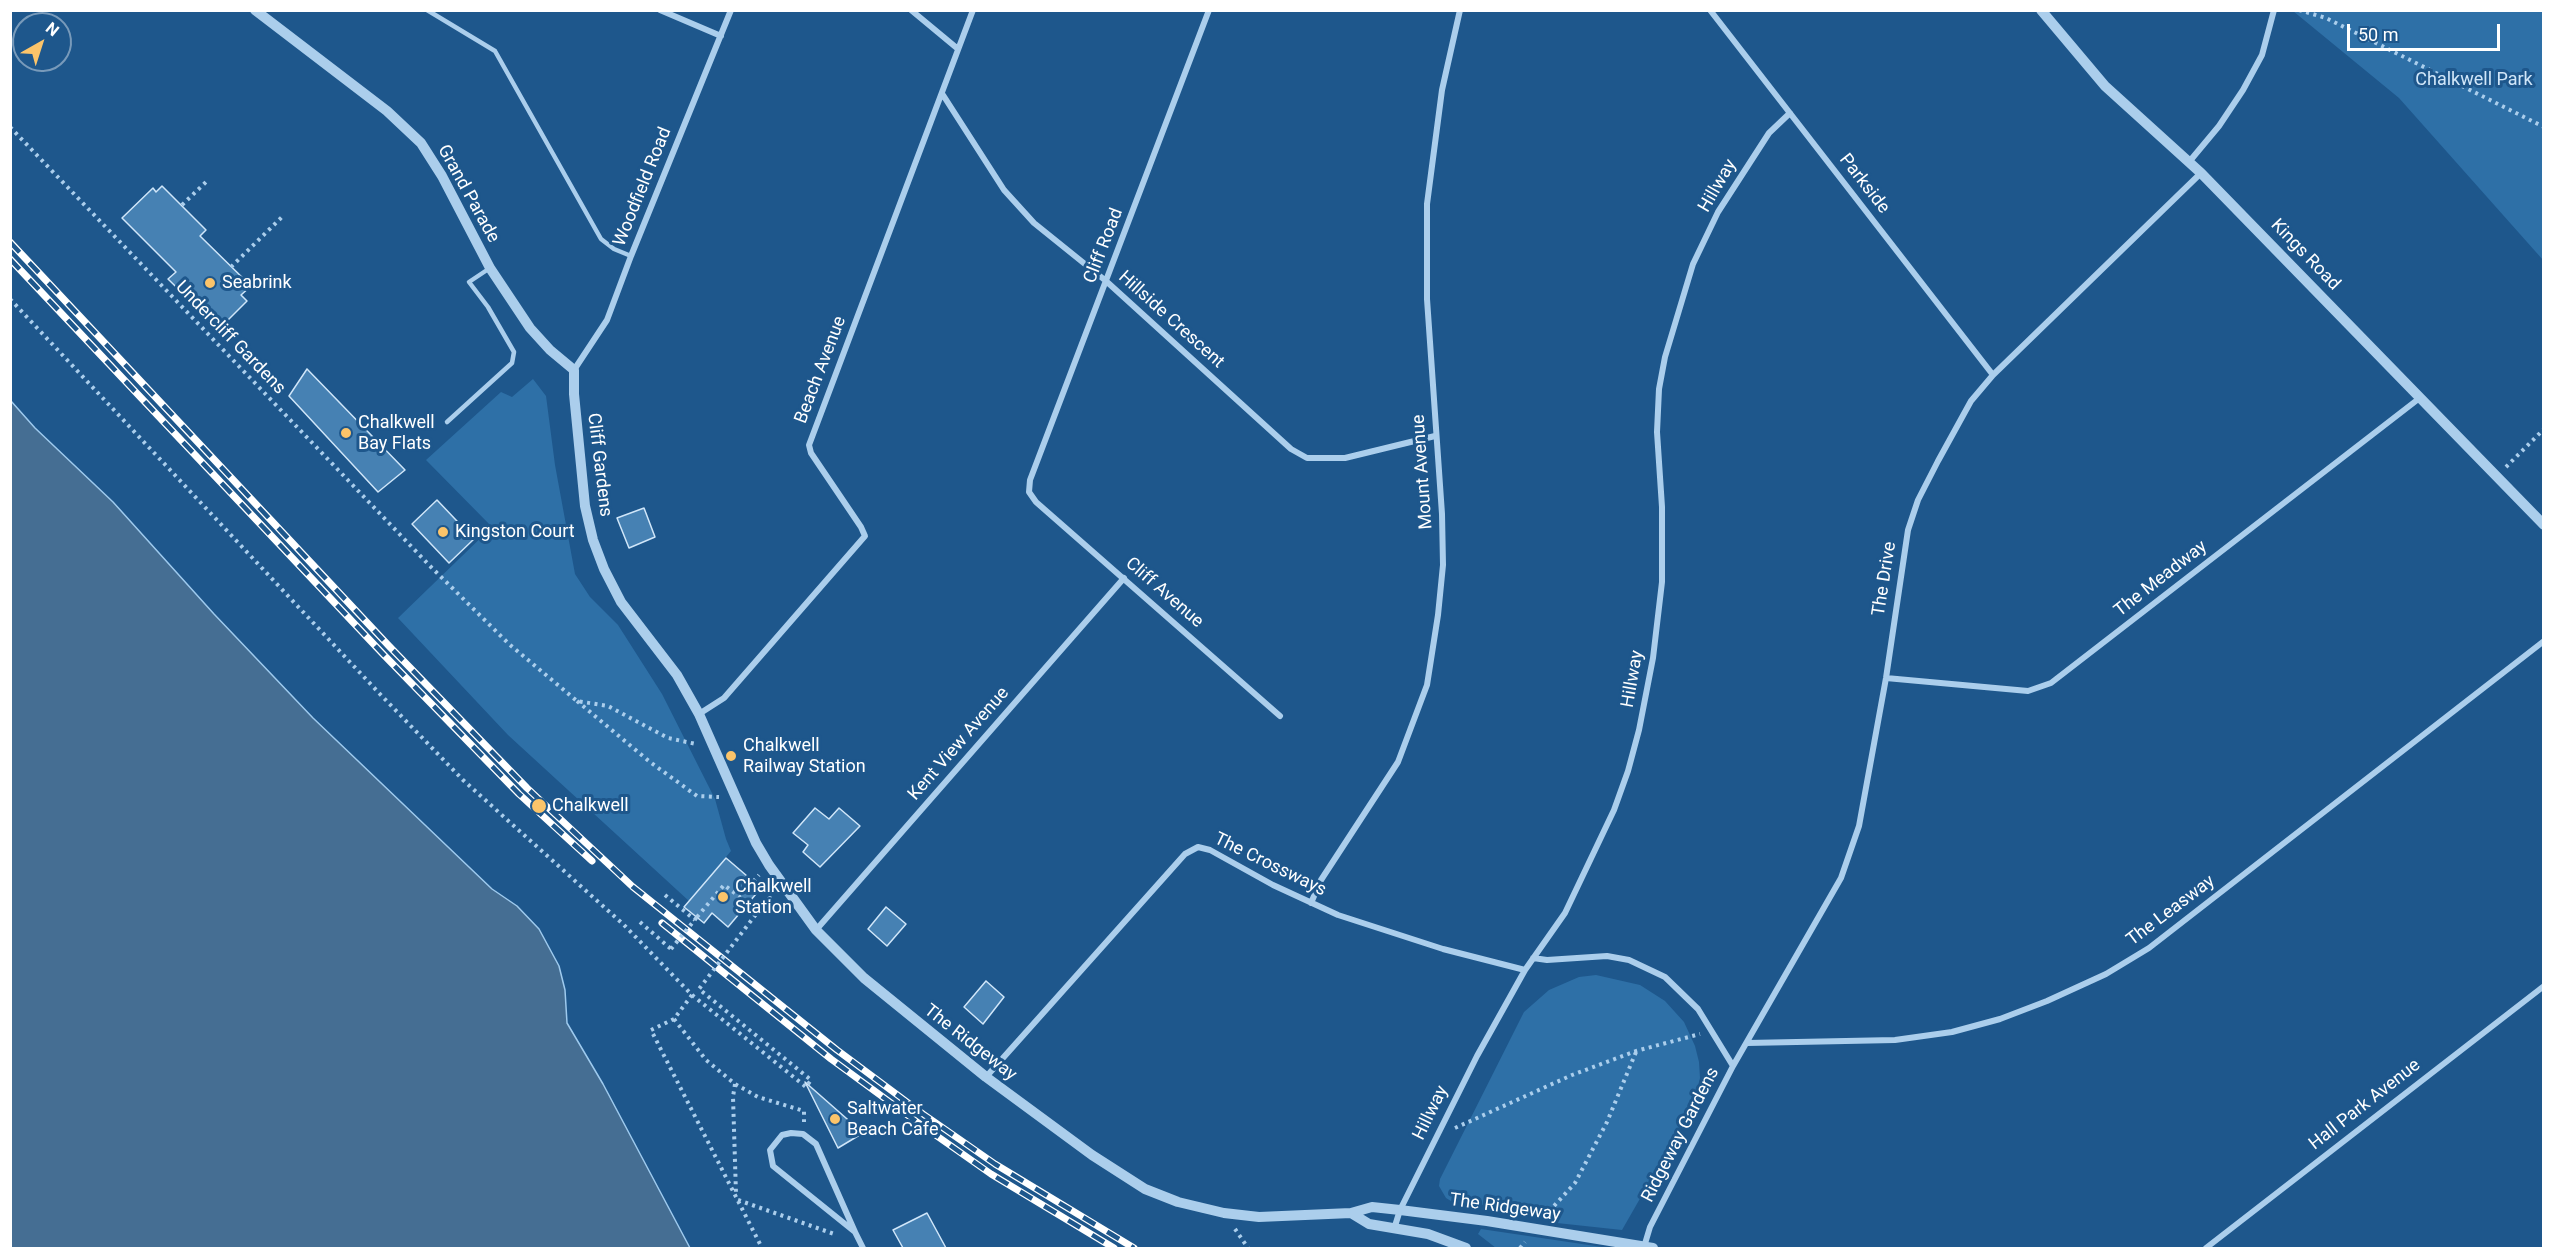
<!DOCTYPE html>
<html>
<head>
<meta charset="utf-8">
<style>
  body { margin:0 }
  #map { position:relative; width:2554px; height:1259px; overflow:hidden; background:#1e578c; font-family:Roboto,sans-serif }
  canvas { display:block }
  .frame { position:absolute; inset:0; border:12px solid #fff; pointer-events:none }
  .north { position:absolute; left:12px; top:12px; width:60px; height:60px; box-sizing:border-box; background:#1e578c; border:2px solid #789aba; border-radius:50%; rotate:39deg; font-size:16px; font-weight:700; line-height:24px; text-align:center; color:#fff }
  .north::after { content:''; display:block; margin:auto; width:21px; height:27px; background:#fbc46a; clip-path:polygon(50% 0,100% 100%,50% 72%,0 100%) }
  .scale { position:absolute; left:2347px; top:24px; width:153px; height:27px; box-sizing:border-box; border:3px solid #fff; border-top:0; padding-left:8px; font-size:18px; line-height:21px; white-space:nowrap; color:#fff; -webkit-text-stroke:4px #1e578c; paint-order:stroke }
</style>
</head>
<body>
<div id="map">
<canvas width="2554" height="1259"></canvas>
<div class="frame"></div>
<div class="north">N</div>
<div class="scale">50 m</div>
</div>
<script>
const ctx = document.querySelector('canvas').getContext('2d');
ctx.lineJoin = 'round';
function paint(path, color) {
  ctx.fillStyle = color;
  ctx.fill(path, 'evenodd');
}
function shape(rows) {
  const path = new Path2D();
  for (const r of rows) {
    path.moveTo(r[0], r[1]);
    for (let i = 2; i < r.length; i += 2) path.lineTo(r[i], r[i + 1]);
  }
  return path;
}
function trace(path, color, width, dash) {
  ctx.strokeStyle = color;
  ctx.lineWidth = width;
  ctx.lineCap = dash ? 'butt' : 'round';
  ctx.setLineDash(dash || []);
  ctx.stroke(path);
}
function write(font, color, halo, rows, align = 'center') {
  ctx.font = font + ' Roboto,sans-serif';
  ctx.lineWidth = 6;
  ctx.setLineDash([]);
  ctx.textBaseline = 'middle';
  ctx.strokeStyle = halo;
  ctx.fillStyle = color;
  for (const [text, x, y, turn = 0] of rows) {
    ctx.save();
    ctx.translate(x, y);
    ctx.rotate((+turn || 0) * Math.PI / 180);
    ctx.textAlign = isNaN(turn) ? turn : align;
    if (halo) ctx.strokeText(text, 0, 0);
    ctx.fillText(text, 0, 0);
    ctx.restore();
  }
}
paint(shape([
  [2293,11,2543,11,2543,260,2399,98],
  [533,379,546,396,555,465,575,574,590,597,618,625,662,694,715,799,726,839,731,851,689,901,508,735,398,618,492,527,426,460,501,392,512,397],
  [1596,975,1640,985,1665,1001,1684,1022,1695,1046,1699,1062,1700,1078,1693,1106,1622,1230,1557,1223,1556,1219,1540,1212,1451,1201,1446,1198,1439,1186,1440,1179,1524,1012,1549,990,1579,977],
  [1481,1229,1602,1247,1602,1248,1496,1248,1478,1234]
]), '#2e70a7');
const water = shape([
  [11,401,35,428,113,502,214,614,313,718,492,889,517,906,539,929,559,966,565,990,567,1023,603,1084,690,1248,11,1248,11,401]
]);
paint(water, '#456e93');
trace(water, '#9ecaee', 1.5);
const building = shape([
  [162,186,206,230,200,236,251,286,241,295,247,301,219,329,168,279,176,272,122,218,153,188,156,192,162,186],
  [307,369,405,470,378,492,289,396,307,369],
  [437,500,474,539,449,563,412,524,437,500],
  [644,508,655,537,629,548,617,518,644,508],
  [815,808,829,819,839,808,860,826,820,867,803,852,808,845,793,833,815,808],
  [726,858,761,888,728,927,712,913,704,923,684,907,726,858],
  [886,907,906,924,887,946,868,929,886,907],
  [986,981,1004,997,983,1024,964,1007,986,981],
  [805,1082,863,1133,838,1148,805,1082],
  [927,1213,946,1248,903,1248,893,1230,927,1213]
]);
paint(building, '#4681b3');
trace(building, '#d0e6f9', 1.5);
trace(shape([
  [2299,10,2326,18,2544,127],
  [10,127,431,567,509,644,577,701,608,706,668,738,696,744],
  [182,205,206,182],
  [231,267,284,215],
  [10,299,378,692,463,780,624,925,692,995,674,1019,651,1030,762,1248],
  [2506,467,2544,429],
  [577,701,650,762,697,796,719,797],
  [665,895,695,920],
  [763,905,770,898,777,908,781,905],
  [697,917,724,885,740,897,759,875],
  [640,922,671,949],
  [674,1019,706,1060,735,1084,758,1097,804,1111,804,1122],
  [735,1084,733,1097,736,1194],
  [1455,1128,1572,1075,1636,1051,1700,1034],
  [738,1200,837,1235],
  [1544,1217,1575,1183,1607,1122,1636,1052],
  [1235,1229,1248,1248],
  [1520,1248,1525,1242]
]), '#abceec', 4, [3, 4.5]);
trace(shape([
  [427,10,495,51,601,239,614,249,631,256],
  [447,422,512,363,514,352,488,307,469,282,490,268]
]), '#abceec', 4.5);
trace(shape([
  [660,10,721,36],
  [911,10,958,49],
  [1209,10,1030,480,1029,492,1036,502,1280,716],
  [1710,10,1993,375],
  [943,95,1004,190,1034,223,1106,281,1291,449,1307,458,1345,458,1435,436],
  [2189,162,2219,126,2243,90,2262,55,2274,10],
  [574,370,607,320,631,256,731,10],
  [1886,678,2028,691,2051,683,2421,397],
  [699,714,724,698,865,536,861,527,811,453,809,445,973,10],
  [1311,903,1321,880,1398,762,1427,685,1438,615,1443,565,1442,514,1427,299,1427,204,1442,90,1460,10],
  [816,930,1124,578],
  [1533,958,1547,960,1607,956,1629,960,1665,977,1698,1009,1733,1066,1650,1227,1644,1247],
  [1747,1043,1895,1040,1952,1032,2000,1019,2047,1001,2106,974,2149,948,2544,641],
  [1733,1066,1841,878,1859,826,1886,678,1908,530,1918,500,1938,461,1971,401,1993,375,2201,173],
  [986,1077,1185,854,1198,847,1210,850,1273,885,1338,915,1443,949,1525,970],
  [1395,1226,1400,1210,1477,1056,1525,970,1565,913,1614,810,1628,771,1639,730,1653,658,1662,582,1662,507,1657,432,1659,389,1665,357,1693,264,1718,212,1769,133,1790,113],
  [855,1232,816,1144,803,1134,791,1133,782,1135,770,1150,773,1166,855,1232,863,1248],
  [2206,1248,2544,986]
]), '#abceec', 6);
trace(shape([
  [255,10,387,111,421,143,442,176,490,268,530,328,550,350,574,370,574,394,585,506,593,540,604,569,621,602,677,675,699,714,756,843,769,865,816,930,864,978,986,1077,1092,1155,1145,1189,1178,1202,1224,1213,1259,1217,1351,1213,1372,1207,1400,1210,1487,1221,1653,1248],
  [2041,10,2105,86,2201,173,2544,525],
  [1351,1213,1369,1224,1428,1234,1466,1248]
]), '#abceec', 10);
const rail = shape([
  [10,242,389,646,527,788,633,887,837,1050,923,1114,995,1164,1134,1248],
  [10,259,382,653,519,794,592,861],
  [662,923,831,1059,917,1122,991,1174,1114,1248]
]);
trace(rail, '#fff', 7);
trace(rail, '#1e578c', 4.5, [14]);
trace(shape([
  [671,949,697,917],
  [692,995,806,1087,811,1080,699,989,763,905]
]), '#abceec', 4, [3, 4.5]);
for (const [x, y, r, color] of [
  [210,283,6,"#fbc46a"],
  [346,433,6,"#fbc46a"],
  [443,532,6,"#fbc46a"],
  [731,756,6,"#fbc46a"],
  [539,806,8,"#fbc46a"],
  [723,897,6,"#fbc46a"],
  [835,1119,6,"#fbc46a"]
]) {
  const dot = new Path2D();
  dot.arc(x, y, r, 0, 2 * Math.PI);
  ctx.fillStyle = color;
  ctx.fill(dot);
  trace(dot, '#1e578c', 2);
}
write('18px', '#d0e6f9', '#1e578c', [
  ["Chalkwell Park",2474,80]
]);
write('18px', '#fff', '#1e578c', [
  ["Parkside",1864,184,52],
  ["Hillway",1718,186,-60],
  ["Woodfield Road",643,187,-68],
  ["Grand Parade",468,194,61],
  ["Cliff Road",1104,246,-69],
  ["Kings Road",2305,255,46],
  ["Hillside Crescent",1171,320,42],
  ["Undercliff Gardens",230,338,46],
  ["Beach Avenue",821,370,-69],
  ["Cliff Gardens",599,465,83],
  ["Mount Avenue",1423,472,-94],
  ["The Drive",1885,579,-81],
  ["The Meadway",2161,579,-38],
  ["Cliff Avenue",1164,593,41],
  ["Hillway",1633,679,-80],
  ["Kent View Avenue",959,744,-49],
  ["The Crossways",1270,865,26],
  ["The Leasway",2171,911,-37],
  ["The Ridgeway",970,1043,38],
  ["Hall Park Avenue",2365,1105,-38],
  ["Hillway",1431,1113,-64],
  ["Ridgeway Gardens",1681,1135,-63],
  ["The Ridgeway",1505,1208,8]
]);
write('18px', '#fff', '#1e578c', [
  ["Seabrink",222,283],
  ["Chalkwell",358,423],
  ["Bay Flats",358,444],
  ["Kingston Court",455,532],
  ["Chalkwell",743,746],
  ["Railway Station",743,767],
  ["Chalkwell",552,806],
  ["Chalkwell",735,887],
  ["Station",735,908],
  ["Saltwater",847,1109],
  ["Beach Cafe",847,1130]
], 'left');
</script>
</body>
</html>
